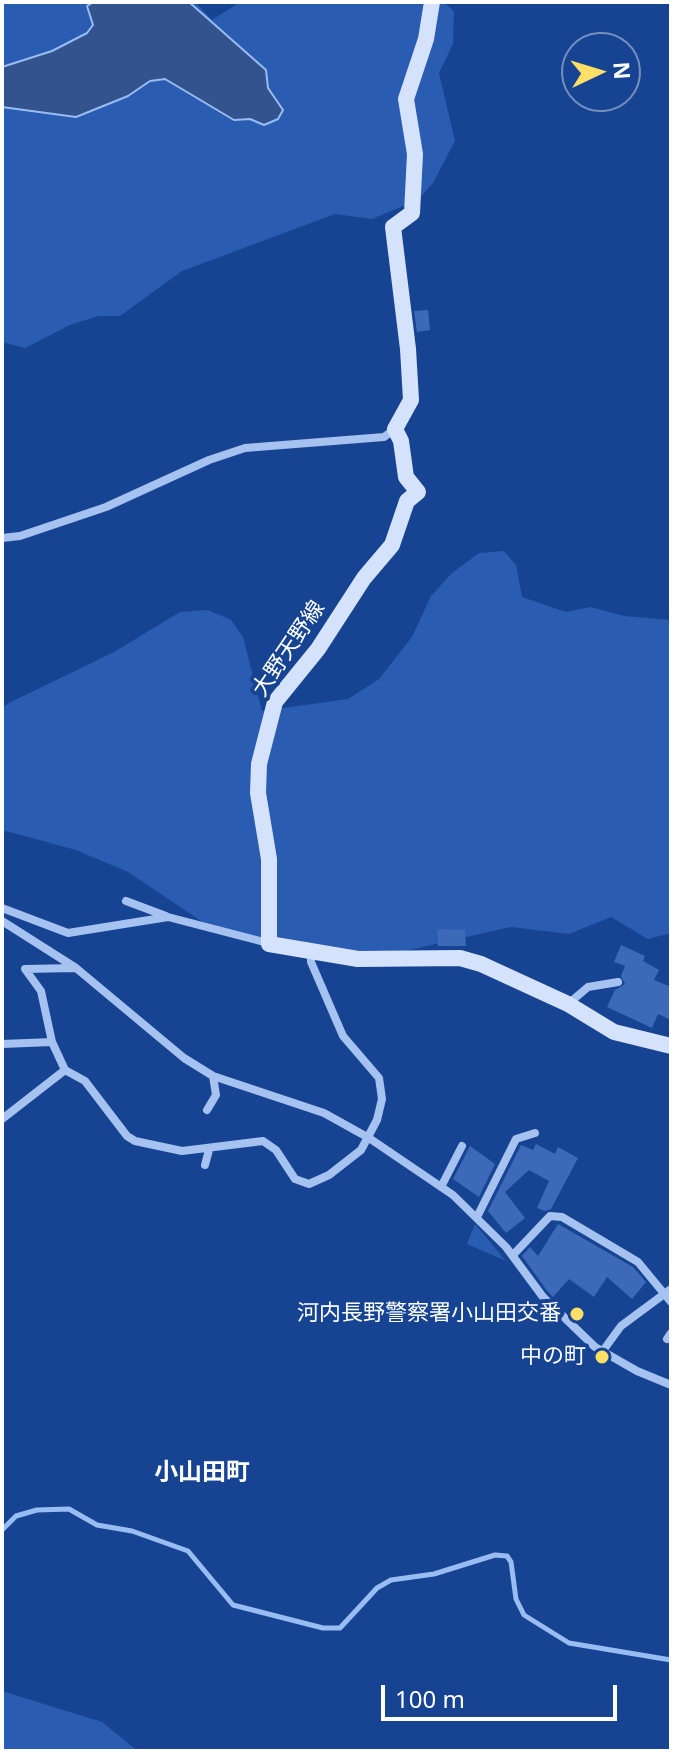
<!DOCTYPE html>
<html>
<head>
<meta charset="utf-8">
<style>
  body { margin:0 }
  #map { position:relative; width:673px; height:1753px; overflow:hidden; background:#174492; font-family:"Noto Sans",sans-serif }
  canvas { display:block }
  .frame { position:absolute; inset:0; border:4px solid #fff; pointer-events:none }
  .north { position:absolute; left:561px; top:32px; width:80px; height:80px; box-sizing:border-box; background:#174492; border:2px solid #748fbe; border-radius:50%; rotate:86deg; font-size:22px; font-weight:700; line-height:32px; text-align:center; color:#fff }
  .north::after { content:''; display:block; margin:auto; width:28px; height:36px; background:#ffdf66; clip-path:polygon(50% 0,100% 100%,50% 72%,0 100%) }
  .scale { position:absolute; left:381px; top:1685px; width:236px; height:36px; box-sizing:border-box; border:4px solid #fff; border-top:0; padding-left:10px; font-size:24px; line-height:28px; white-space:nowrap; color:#fff; -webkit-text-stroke:6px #174492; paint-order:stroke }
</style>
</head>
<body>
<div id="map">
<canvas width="673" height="1753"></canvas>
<div class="frame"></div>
<div class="north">N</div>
<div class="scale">100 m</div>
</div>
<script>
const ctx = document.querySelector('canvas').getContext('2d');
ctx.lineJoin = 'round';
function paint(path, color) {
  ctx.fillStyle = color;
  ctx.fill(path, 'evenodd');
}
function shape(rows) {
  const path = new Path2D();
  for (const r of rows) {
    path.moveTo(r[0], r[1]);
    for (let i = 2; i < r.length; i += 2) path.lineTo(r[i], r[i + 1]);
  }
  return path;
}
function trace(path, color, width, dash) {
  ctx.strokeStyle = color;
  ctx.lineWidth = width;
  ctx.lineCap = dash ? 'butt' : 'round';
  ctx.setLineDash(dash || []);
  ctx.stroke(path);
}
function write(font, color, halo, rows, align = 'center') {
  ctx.font = font + ' "Noto Sans","Noto Sans JP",sans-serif';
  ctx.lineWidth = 8;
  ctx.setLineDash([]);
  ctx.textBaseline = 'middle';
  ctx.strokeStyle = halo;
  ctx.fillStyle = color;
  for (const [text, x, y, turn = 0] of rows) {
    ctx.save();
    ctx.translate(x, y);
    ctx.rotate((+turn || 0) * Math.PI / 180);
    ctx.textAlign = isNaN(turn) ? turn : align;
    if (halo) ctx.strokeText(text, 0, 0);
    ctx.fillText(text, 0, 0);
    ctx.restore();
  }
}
paint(shape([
  [2,2,195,2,212,20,240,2,443,2,454,11,453,44,439,73,455,141,433,183,418,200,372,219,335,214,182,271,120,316,98,316,70,325,25,348,2,342],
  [504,551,516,565,522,597,566,612,591,607,624,616,671,620,671,933,648,939,611,917,569,934,511,927,400,952,318,961,262,946,207,925,128,872,76,850,2,830,2,708,9,703,114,652,180,612,208,610,231,620,243,637,262,711,348,699,379,679,412,637,431,596,452,573,479,553],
  [475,1224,506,1261,467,1244],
  [2,1691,102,1722,138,1751,2,1751]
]), '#2a5cb1');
const water = shape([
  [94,2,189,2,266,70,268,88,283,110,278,119,264,125,250,119,234,120,165,79,150,81,128,96,76,117,2,107,2,67,52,51,87,33,93,25,87,6,94,2]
]);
paint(water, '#33538e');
trace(water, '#99bcf3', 2);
trace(shape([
  [2,1530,16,1516,37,1510,69,1509,97,1525,132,1531,188,1551,233,1605,323,1628,340,1628,377,1588,391,1580,434,1574,495,1555,507,1556,511,1562,516,1599,524,1615,569,1643,671,1660]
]), '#99bcf3', 5);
paint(shape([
  [428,310,430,330,417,332,414,311],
  [437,929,465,930,466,946,438,946],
  [621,945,645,956,643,961,659,970,654,980,671,987,671,1020,658,1014,652,1028,607,1007,615,990,625,984,621,976,625,966,614,962],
  [536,1144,555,1154,558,1147,578,1158,551,1209,545,1211,537,1208,549,1181,529,1170,505,1192,525,1218,506,1233,488,1211,521,1145,533,1150],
  [470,1146,495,1164,479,1197,453,1179],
  [558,1224,633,1267,646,1282,632,1299,607,1277,594,1297,569,1279,553,1297,548,1292,522,1256,530,1247,538,1256]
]), '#3c6ab9');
trace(shape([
  [2,538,20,536,106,507,209,460,245,448,384,437,395,429],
  [126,901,166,916],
  [2,908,68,933,168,917,268,943],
  [2,921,76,968,184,1058,213,1076,324,1113,369,1138,453,1195,506,1247,543,1297,595,1347,637,1371,671,1385],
  [75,968,25,969,41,991,52,1042,65,1070,85,1081,127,1136,135,1141,182,1151,263,1141,276,1150,295,1179,309,1184,329,1175,361,1150,377,1120,382,1099,379,1078,343,1036,311,962,311,952],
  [568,1004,588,987,618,982],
  [2,1044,52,1042],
  [207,1110,216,1095,213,1076],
  [2,1119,65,1070],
  [205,1165,209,1150],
  [441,1187,462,1146],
  [477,1217,516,1139,535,1133],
  [513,1255,550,1216,562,1217,638,1262,671,1302],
  [667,1339,671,1333],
  [602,1352,621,1326,671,1289]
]), '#a6c2f0', 8);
trace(shape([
  [432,2,426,39,406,99,415,154,412,213,393,227,408,349,411,400,395,429,401,441,406,477,418,492,407,501,392,545,364,578,318,649,275,702,259,764,258,793,269,859,269,944,358,959,460,958,481,964,568,1004,614,1032,671,1046]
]), '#d5e2fb', 16);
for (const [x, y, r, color] of [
  [577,1314,8,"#ffdf66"],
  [602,1357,8,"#ffdf66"]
]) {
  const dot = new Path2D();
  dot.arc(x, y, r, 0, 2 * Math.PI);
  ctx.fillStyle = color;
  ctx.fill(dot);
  trace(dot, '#174492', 3);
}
write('22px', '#fff', '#174492', [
  ["大野天野線",289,649,-56]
]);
write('22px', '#fff', '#174492', [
  ["河内長野警察署小山田交番",561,1314],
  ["中の町",586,1357]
], 'right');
write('bold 24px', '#fff', '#174492', [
  ["小山田町",202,1473]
]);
</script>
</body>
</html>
